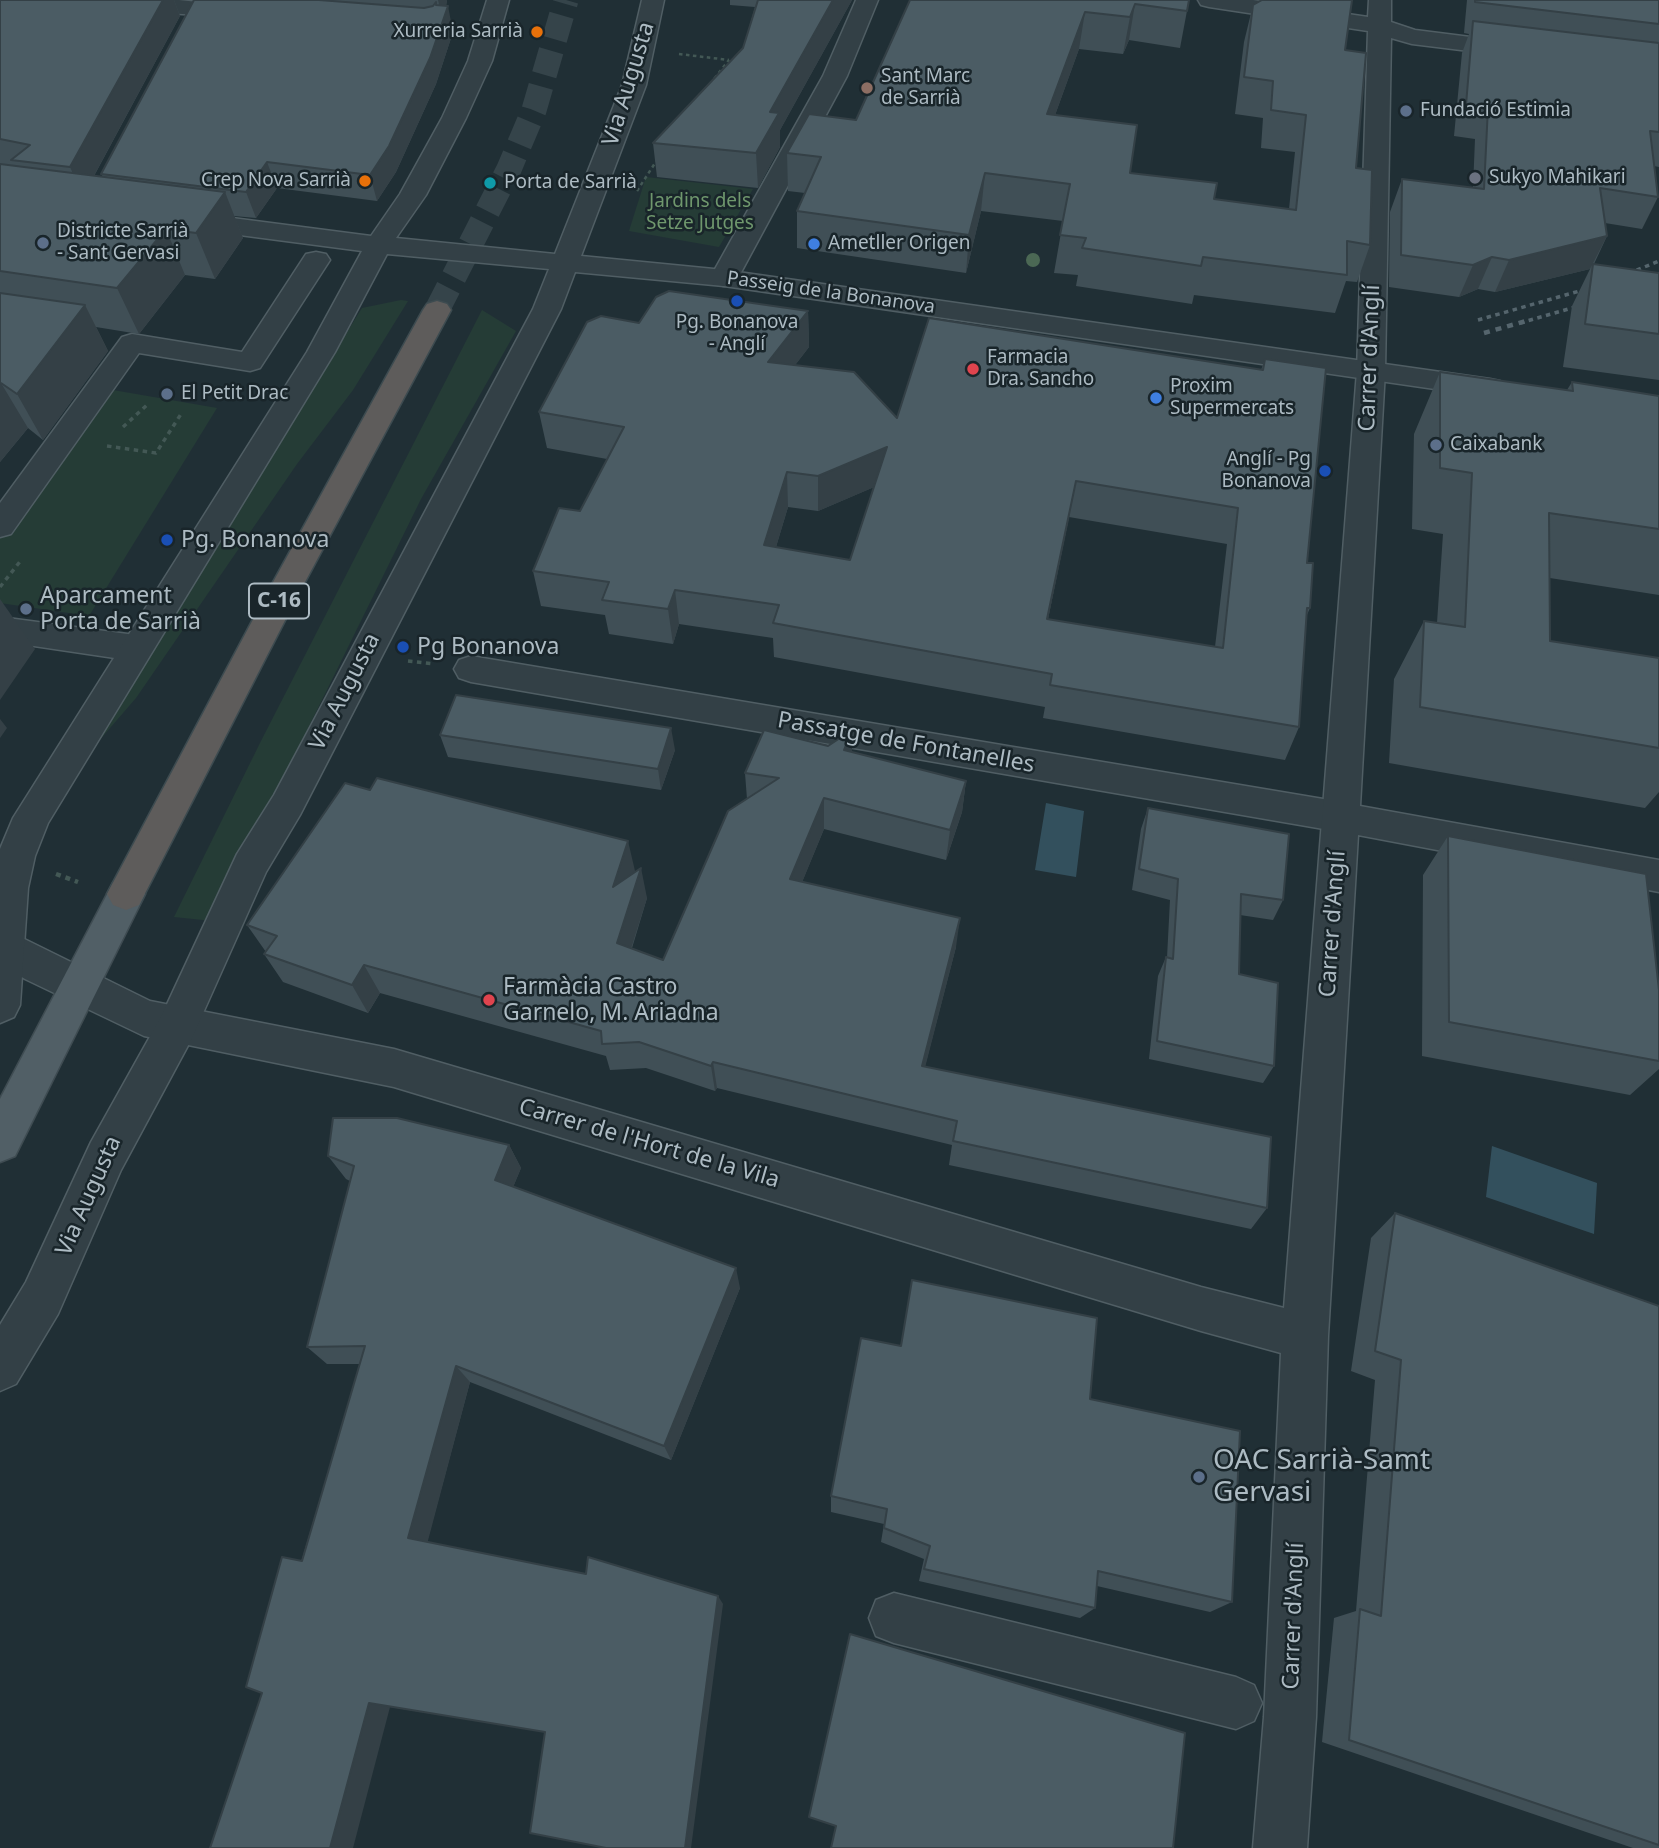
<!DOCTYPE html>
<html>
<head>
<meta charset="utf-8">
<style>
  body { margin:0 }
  canvas { display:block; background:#202f35 }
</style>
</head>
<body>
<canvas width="1659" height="1848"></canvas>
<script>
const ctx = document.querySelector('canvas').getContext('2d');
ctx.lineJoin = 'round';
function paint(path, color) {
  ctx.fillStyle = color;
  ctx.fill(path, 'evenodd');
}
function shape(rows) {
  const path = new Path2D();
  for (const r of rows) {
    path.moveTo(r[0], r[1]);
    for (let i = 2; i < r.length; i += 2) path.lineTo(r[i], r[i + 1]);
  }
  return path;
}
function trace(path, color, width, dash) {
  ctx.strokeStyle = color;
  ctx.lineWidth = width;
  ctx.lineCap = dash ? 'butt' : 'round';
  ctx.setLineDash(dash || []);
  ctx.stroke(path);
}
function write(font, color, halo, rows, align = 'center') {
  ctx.font = font + ' "Noto Sans",sans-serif';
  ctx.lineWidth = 5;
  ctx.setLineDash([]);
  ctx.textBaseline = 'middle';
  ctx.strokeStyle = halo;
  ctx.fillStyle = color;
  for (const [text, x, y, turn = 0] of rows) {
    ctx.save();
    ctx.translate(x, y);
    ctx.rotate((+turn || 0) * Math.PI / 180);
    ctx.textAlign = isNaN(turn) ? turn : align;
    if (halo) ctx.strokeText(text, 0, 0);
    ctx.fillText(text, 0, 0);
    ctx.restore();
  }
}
paint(shape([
  [646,177,753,189,719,247,629,231],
  [401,300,408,301,353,390,297,464,136,698,78,765,362,308],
  [482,310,516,331,421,499,213,921,174,917,261,741],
  [107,389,217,408,89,616,0,603,0,535]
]), '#253c36');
paint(shape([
  [1046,803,1084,811,1076,877,1035,870],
  [1492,1146,1597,1183,1594,1234,1486,1197]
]), '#33505d');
trace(shape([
  [437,310,509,169,534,110,566,0]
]), '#35444a', 25, [25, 12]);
const pedestrian = shape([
  [316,252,326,254,330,260,260,368,250,371,139,353,11,534,0,537,0,503,122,337,132,334,242,352,306,254,316,252],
  [471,656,1341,802,1354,807,1359,817,1354,827,1341,832,471,682,459,678,454,669,459,660,471,656],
  [894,1593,1236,1677,1254,1685,1262,1703,1254,1721,1236,1729,894,1643,876,1636,869,1618,876,1600,894,1593]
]);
const minor = shape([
  [57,0,179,0,207,3,210,8,207,13,199,15,68,7,60,5,57,0],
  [856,0,878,0,847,76,738,278,734,284,724,286,714,284,710,278,823,76,856,0],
  [1198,0,1253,0,1368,17,1369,0,1391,0,1391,22,1415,30,1518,43,1526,45,1530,50,1526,55,1518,57,1412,44,1391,38,1385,371,1360,806,1659,860,1659,892,1358,835,1328,1336,1316,1717,1307,1848,1253,1848,1264,1717,1281,1353,1201,1331,394,1087,144,1036,25,979,0,964,0,927,150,1001,394,1049,1201,1287,1284,1308,1357,371,1368,31,1209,7,1201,5,1198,0],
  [0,617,135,635,147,639,152,648,147,657,135,661,0,641,0,617]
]);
const tertiary = shape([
  [487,0,509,0,492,61,466,118,426,195,396,238,555,254,622,85,642,0,664,0,646,85,581,256,724,270,1490,379,1500,381,1505,388,1500,395,1490,397,724,286,575,272,561,309,300,815,266,872,191,1040,121,1170,58,1314,16,1384,0,1391,0,1325,26,1282,91,1142,162,1015,237,854,274,795,533,309,549,269,387,254,335,352,48,823,35,856,28,888,20,1005,14,1017,0,1023,0,849,13,818,307,352,362,251,186,228,177,226,173,220,177,214,186,212,371,236,400,194,442,118,468,61,487,0]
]);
const primary = shape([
  [126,878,139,883,145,894,15,1156,0,1162,0,1099,113,883,126,878]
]);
const trunk = shape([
  [437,301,447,304,451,310,298,595,139,905,126,910,113,905,107,894,266,595,423,310,427,304,437,301]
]);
trace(pedestrian, '#505e64', 3);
trace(minor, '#505e64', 3);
trace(tertiary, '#505e64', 3);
trace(primary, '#3f4c52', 3);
trace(trunk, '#3d4b50', 3);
trace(shape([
  [679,54,729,60],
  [710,84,729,60],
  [637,191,657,160]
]), '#435855', 2.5, [3.5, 3.5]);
trace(shape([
  [123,427,148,404],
  [107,446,156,453,181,414],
  [0,587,22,559],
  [408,661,434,664]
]), '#435855', 3.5, [4.5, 4.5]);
trace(shape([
  [56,874,78,882]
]), '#435855', 4.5, [5, 5]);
paint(pedestrian, '#334046');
paint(minor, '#334046');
paint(tertiary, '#334046');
paint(primary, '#515f66');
paint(trunk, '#5e5c5b');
trace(shape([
  [1620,277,1659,261],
  [1478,320,1597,286],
  [1520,323,1589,303]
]), '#55656d', 3.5, [4.5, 4.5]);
trace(shape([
  [1484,333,1526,321]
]), '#55656d', 4.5, [6, 6]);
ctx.fillStyle = '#4b6854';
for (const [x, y] of [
  [1033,260]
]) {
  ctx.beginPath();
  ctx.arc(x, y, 7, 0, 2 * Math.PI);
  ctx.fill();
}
paint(shape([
  [0,0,174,0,180,16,94,176,103,177,101,174,194,0,447,0,446,6,453,32,436,84,396,172,377,201,277,188,256,218,234,216,243,238,215,279,185,275,139,334,96,327,108,351,43,440,28,428,0,462],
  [730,0,852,0,780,130,780,147,758,188,657,177,653,143,743,48,755,7,730,5],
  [910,0,1189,0,1180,48,1129,40,1123,54,1079,49,1055,115,1130,173,1214,199,1289,209,1295,152,1261,148,1263,118,1235,114,1244,42,1253,5,1345,50,1356,168,1370,245,1357,282,1346,281,1335,313,1194,295,1192,304,1076,286,1078,275,1054,273,1063,221,981,211,966,273,797,248,797,211,805,193,788,191,787,153,856,120],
  [1467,0,1659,0,1659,167,1654,166,1658,197,1642,229,1605,223,1607,236,1594,264,1659,273,1659,380,1563,367,1572,306,1590,269,1495,292,1478,289,1459,297,1389,287,1390,212,1402,179,1473,188,1475,139,1454,136,1462,53,1469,34,1464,33],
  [808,311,809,347,795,365,897,418,1261,370,1265,359,1307,563,1310,608,1306,617,1299,727,1285,760,1043,718,1045,707,774,657,773,638,679,624,673,644,609,634,605,615,541,606,533,571,580,511,607,459,547,448,539,412,639,323],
  [874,487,850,560,776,547,788,507,818,511],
  [1069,517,1227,544,1215,647,1048,619],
  [1440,372,1567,390,1572,382,1659,396,1659,595,1550,578,1550,641,1659,658,1659,792,1645,808,1389,763,1394,679,1424,621,1437,623,1443,534,1412,529,1414,434],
  [440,735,675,750,661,790,448,757],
  [852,752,966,781,962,812,946,860,824,829,802,882,956,947,925,1066,1267,1208,1251,1229,949,1165,952,1145,717,1088,715,1091,646,1068,610,1070,606,1056,380,993,368,1013,283,982,264,954,266,952,247,925,635,871,634,873,647,898,632,948,663,960,747,799,745,773],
  [1148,808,1283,900,1273,920,1240,915,1239,974,1274,1066,1263,1083,1149,1059,1158,976,1166,957,1167,958,1170,900,1132,890,1141,829],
  [1448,836,1659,990,1659,1069,1630,1095,1422,1056,1423,875],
  [509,1145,521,1168,513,1187,740,1288,671,1460,470,1382,427,1542,723,1604,545,1732,390,1707,262,1693,360,1364,327,1364,307,1347,350,1181,346,1179,328,1156],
  [1395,1213,1659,1306,1659,1848,1633,1848,1322,1742,1334,1618,1356,1611,1375,1380,1351,1371,1371,1238],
  [1090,1399,1232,1602,1210,1612,1097,1586,1095,1608,1080,1618,919,1581,924,1559,881,1542,884,1524,831,1512,831,1496]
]), '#404f56');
paint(shape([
  [163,0,174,0,180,16,83,196,70,167],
  [438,0,447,0,444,18,448,6,453,32,436,84,396,172,377,201,370,175,436,2,441,25,443,21],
  [833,0,852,0,780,130,780,147,758,188,756,153,770,112],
  [1135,4,1129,40,1123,54,1130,17],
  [1085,12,1079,49,1042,151,1047,114],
  [267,162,277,188,256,218,246,192],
  [985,173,981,211,966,273,969,235],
  [225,192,243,238,215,279,196,233],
  [166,229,185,275,139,334,117,288],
  [1607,236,1590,269,1495,292,1509,260],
  [1492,257,1478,289,1459,297,1473,265],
  [85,305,108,351,43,440,17,394],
  [808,311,809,347,770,398,768,362],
  [1,383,28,428,0,462,0,384],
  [887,447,886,482,818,511,818,476],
  [787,472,788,507,766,580,764,545],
  [1076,481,1069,517,1041,653,1047,619],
  [675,590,679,624,673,644,668,609],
  [0,599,35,649,0,700],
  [0,719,7,728,0,738],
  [671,728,675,750,661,790,658,769],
  [852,730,852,762,844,750],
  [966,781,962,812,946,860,950,830],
  [824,798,824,829,791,909,790,879],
  [628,841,635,871,620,916,613,887],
  [641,868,647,898,624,971,617,943],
  [960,918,956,947,919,1091,922,1066],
  [364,965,380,993,368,1013,352,985],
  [713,1062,717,1088,715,1091,711,1066],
  [509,1145,521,1168,507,1202,495,1180],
  [736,1268,740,1288,671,1460,664,1446],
  [456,1366,470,1382,426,1548,408,1538],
  [718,1596,723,1604,691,1848,685,1848],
  [369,1703,390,1707,353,1848,330,1848]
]), '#344046');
const building = shape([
  [0,0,163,0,70,167,11,160,30,145,0,139,0,0],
  [194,0,319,0,424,8,433,6,436,2,436,5,448,6,430,58,389,146,370,175,267,162,246,192,101,174,194,0],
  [758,0,833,0,770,112,779,113,756,153,653,143,743,48,758,0],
  [910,0,1189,0,1187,11,1135,4,1130,17,1085,12,1047,114,1137,125,1130,173,1217,183,1214,199,1296,210,1306,115,1271,110,1273,81,1244,77,1253,5,1262,0,1352,0,1345,50,1366,53,1356,168,1372,170,1370,245,1347,241,1347,275,1203,257,1201,266,1082,248,1086,238,1060,235,1070,184,985,173,969,235,797,211,821,157,787,153,809,114,856,120,910,0],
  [1475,0,1659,0,1659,24,1475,2,1475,0],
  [1473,21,1659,43,1659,132,1650,131,1658,197,1600,188,1607,236,1509,260,1492,257,1473,265,1401,255,1402,179,1484,189,1488,107,1466,105,1473,21],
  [0,164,225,192,196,233,166,229,117,288,0,271,0,164],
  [1593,264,1659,273,1659,334,1585,324,1593,264],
  [669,291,808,311,768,362,854,372,897,418,929,318,1263,370,1265,359,1326,368,1307,563,1313,563,1310,608,1307,608,1299,727,1050,685,1052,674,773,623,779,605,675,590,668,609,602,600,609,582,533,571,559,508,580,511,624,427,539,412,587,322,601,316,639,323,656,297,669,291],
  [887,447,850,560,764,545,787,472,818,476,887,447],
  [1076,481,1238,508,1223,648,1047,619,1076,481],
  [0,293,85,305,17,394,1,383,0,384,0,293],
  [1440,372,1573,391,1572,382,1659,396,1659,529,1549,513,1550,641,1659,658,1659,748,1420,707,1424,621,1465,627,1472,473,1440,468,1440,372],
  [456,695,671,728,658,769,440,735,456,695],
  [764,730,828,746,852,730,844,750,966,781,950,830,824,798,790,879,960,918,922,1066,1271,1137,1267,1208,953,1141,957,1121,713,1062,711,1066,639,1042,602,1044,601,1031,364,965,352,985,264,954,277,936,247,925,345,783,370,790,377,778,628,841,613,887,641,868,617,943,663,960,728,811,779,778,745,773,764,730],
  [1148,808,1289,834,1283,900,1241,894,1239,974,1278,983,1274,1066,1157,1041,1166,957,1173,959,1178,879,1139,869,1148,808],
  [1448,836,1646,874,1659,990,1659,1061,1449,1022,1448,836],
  [333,1118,397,1118,509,1145,495,1180,736,1268,664,1446,456,1366,408,1538,586,1574,588,1557,718,1596,685,1848,606,1848,530,1833,545,1732,369,1703,330,1848,210,1848,262,1693,246,1687,282,1557,302,1561,365,1346,307,1347,354,1166,328,1156,333,1118],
  [1395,1213,1659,1306,1659,1845,1349,1740,1360,1609,1381,1616,1401,1360,1375,1351,1395,1213],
  [912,1280,1097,1318,1090,1399,1240,1431,1232,1602,1098,1571,1095,1608,924,1569,930,1546,884,1528,887,1509,831,1496,861,1338,901,1346,912,1280],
  [850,1634,1185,1733,1173,1848,831,1848,836,1826,809,1817,850,1634]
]);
paint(building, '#4b5c64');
trace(building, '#344046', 2);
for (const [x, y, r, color] of [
  [537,32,7,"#e8710a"],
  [867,88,7,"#8d6e63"],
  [1406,111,7,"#5c6f8a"],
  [1475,178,7,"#6b7280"],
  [365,181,7,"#e8710a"],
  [490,183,7,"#0f9aa8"],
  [43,243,7,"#5c6f8a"],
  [814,244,7,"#3f7fe0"],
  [737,301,7,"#1a4fb4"],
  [973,369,7,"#e0444e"],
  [167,394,7,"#5c6f8a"],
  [1156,398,7,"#3f7fe0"],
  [1436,445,7,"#5c6f8a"],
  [1325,471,7,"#1a4fb4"],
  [167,540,7,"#1a4fb4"],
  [26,609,7,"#5c6f8a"],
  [403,647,7,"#1a4fb4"],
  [489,1000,7,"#e0444e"],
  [1199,1477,7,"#5c6f8a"]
]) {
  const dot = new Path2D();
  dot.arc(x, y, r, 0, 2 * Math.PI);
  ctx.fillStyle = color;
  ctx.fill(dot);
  trace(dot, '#19252a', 2.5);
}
write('19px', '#adbbc3', '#19252a', [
  ["Xurreria Sarrià",523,32,"right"],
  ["Sant Marc",881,77],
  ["de Sarrià",881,99],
  ["Fundació Estimia",1420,111],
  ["Sukyo Mahikari",1489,178],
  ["Crep Nova Sarrià",351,181,"right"],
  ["Porta de Sarrià",504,183],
  ["Districte Sarrià",57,232],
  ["- Sant Gervasi",57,254],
  ["Ametller Origen",828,244],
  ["Pg. Bonanova",737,323,"center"],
  ["- Anglí",737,345,"center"],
  ["Farmacia",987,358],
  ["Dra. Sancho",987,380],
  ["Proxim",1170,387],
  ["Supermercats",1170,409],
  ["El Petit Drac",181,394],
  ["Caixabank",1450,445],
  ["Anglí - Pg",1311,460,"right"],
  ["Bonanova",1311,482,"right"]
], 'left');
write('19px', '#6f976d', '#19252a', [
  ["Jardins dels",700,202],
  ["Setze Jutges",700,224]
]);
write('19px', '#adbbc3', '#19252a', [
  ["Passeig de la Bonanova",831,293,8]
]);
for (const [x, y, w] of [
  [279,601,60]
]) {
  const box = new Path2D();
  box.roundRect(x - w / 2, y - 17.5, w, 35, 5);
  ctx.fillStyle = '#19252a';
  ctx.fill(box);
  trace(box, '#adbbc3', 2);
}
write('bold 21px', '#adbbc3', null, [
  ["C-16",279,601]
]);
write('23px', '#adbbc3', '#19252a', [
  ["Via Augusta",629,84,-73],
  ["Carrer d'Anglí",1370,358,-88],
  ["Via Augusta",345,692,-63],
  ["Passatge de Fontanelles",906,743,10],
  ["Carrer d'Anglí",1333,924,-86],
  ["Carrer de l'Hort de la Vila",649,1144,16],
  ["Via Augusta",89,1196,-66],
  ["Carrer d'Anglí",1294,1616,-88]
]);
write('23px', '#adbbc3', '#19252a', [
  ["Pg. Bonanova",181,540],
  ["Aparcament",40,596],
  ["Porta de Sarrià",40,622],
  ["Pg Bonanova",417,647],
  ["Farmàcia Castro",503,987],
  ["Garnelo, M. Ariadna",503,1013]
], 'left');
write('28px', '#adbbc3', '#19252a', [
  ["OAC Sarrià-Samt",1213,1461],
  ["Gervasi",1213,1493]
], 'left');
</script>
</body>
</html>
